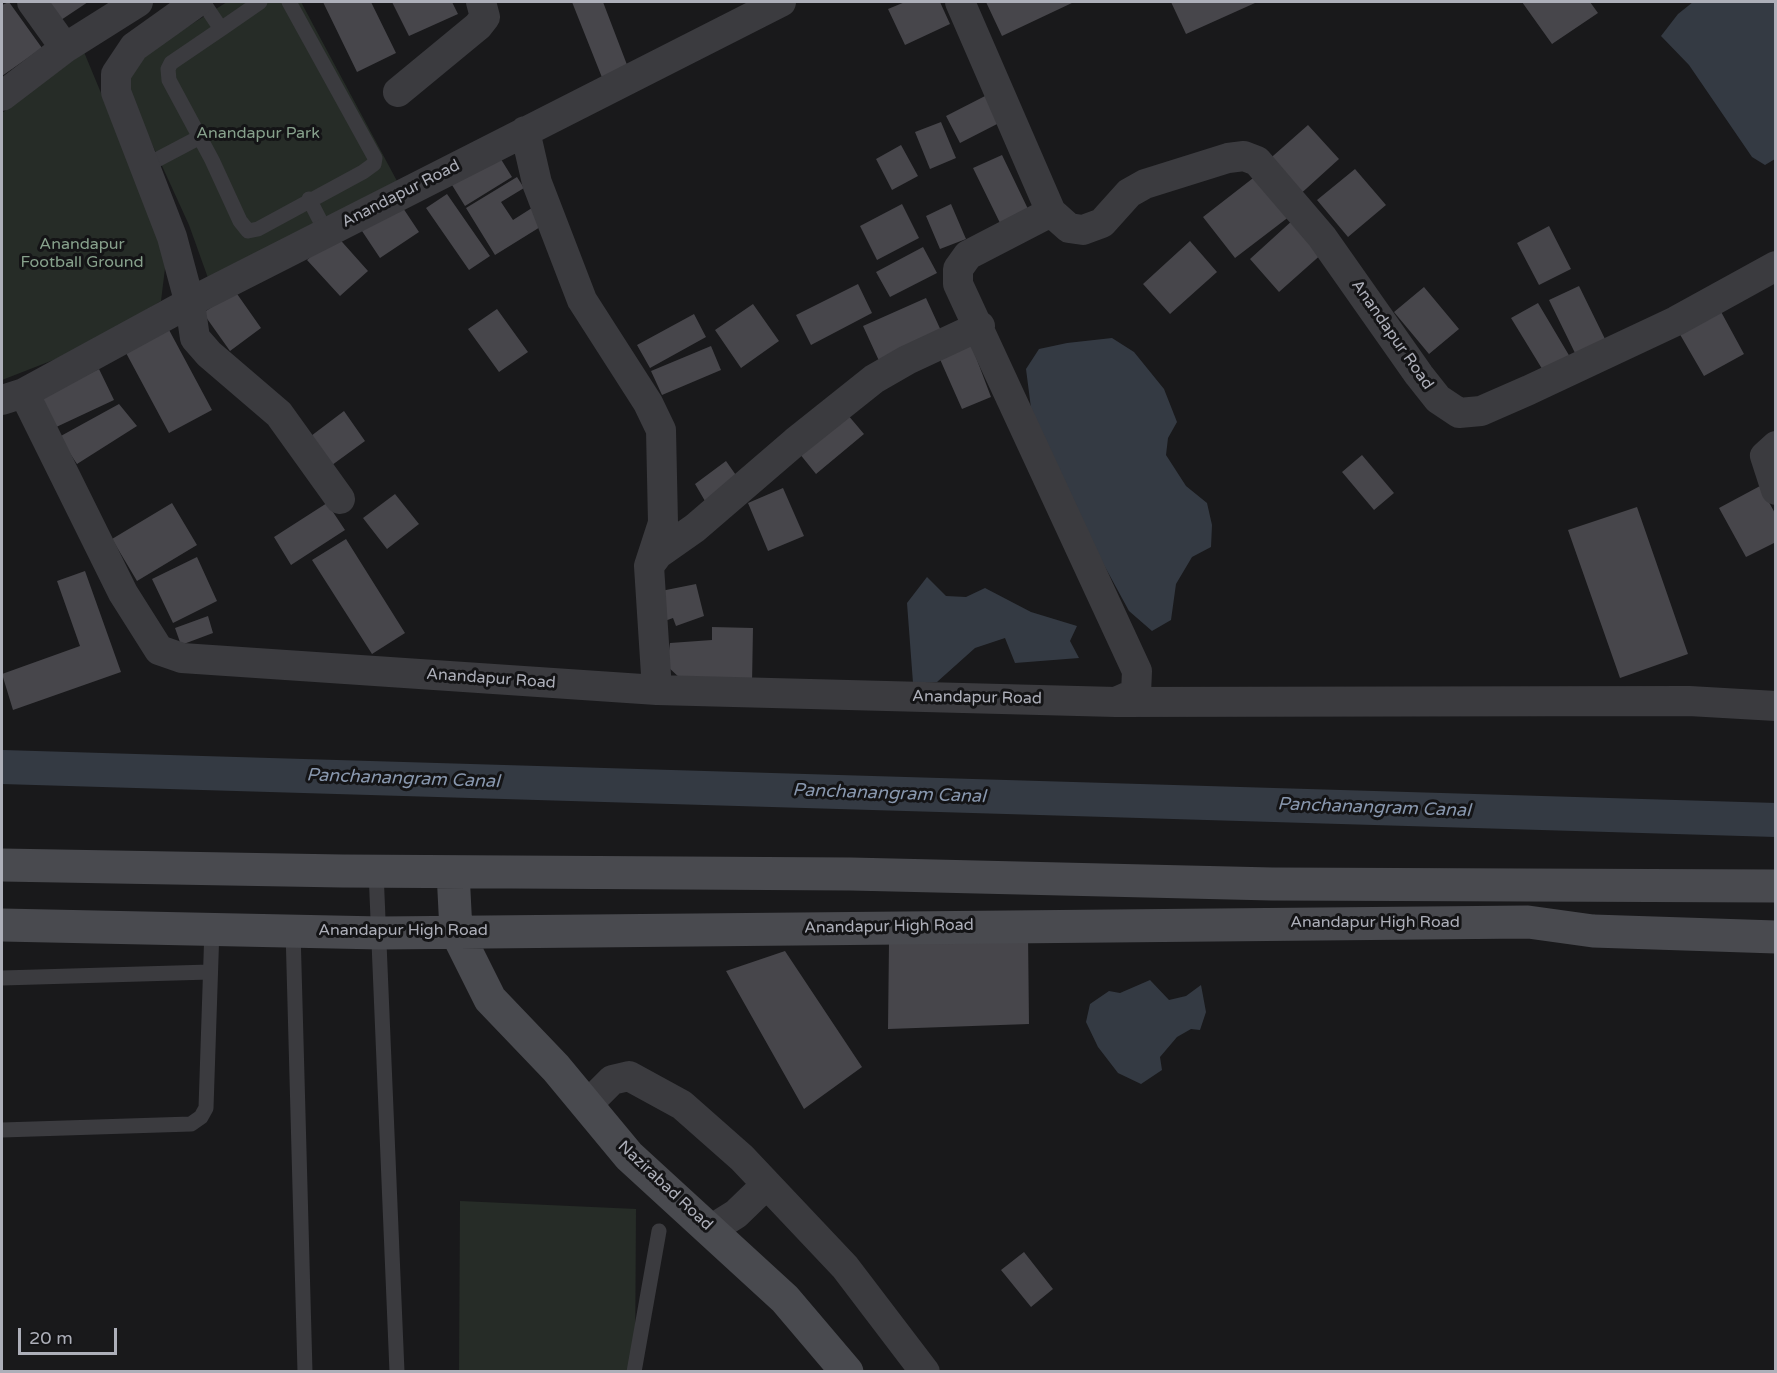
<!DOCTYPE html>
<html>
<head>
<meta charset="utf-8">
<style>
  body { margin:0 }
  #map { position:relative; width:1777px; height:1373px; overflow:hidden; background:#19191b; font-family:"Varela Round",sans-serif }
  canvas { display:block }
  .frame { position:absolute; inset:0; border:3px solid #adafb9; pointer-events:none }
  .scale { position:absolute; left:18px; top:1328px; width:99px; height:27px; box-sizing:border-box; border:3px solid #adafb9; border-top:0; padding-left:8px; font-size:18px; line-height:21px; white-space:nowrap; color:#adafb9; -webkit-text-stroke:4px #141416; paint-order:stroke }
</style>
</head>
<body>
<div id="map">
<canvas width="1777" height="1373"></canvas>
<div class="frame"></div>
<div class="scale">20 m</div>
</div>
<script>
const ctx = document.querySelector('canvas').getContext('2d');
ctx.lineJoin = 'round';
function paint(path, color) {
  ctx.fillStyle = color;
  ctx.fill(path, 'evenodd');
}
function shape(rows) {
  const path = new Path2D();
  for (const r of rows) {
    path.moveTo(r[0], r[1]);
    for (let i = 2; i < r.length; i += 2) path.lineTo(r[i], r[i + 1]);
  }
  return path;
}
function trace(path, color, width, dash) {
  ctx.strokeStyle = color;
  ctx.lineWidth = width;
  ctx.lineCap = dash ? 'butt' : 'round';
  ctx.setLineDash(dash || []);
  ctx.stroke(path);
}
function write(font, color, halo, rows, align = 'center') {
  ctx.font = font + ' "Varela Round",sans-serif';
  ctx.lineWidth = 6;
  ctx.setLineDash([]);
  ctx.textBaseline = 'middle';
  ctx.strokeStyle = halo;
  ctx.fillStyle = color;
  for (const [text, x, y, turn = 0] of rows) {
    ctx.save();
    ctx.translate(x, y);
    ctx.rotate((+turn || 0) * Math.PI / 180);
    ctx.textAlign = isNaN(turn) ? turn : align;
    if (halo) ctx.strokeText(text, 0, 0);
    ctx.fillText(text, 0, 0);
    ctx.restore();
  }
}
paint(shape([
  [227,2,301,2,397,181,208,278,189,225,131,98,130,80,133,69,152,49],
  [84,52,167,252,161,301,79,350,2,380,2,113],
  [460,1201,636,1209,635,1371,459,1372]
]), '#262c27');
paint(shape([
  [1693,2,1775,2,1775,159,1765,165,1752,157,1689,65,1661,36,1678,14],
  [1112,338,1134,352,1164,389,1177,422,1168,438,1166,455,1186,486,1207,503,1212,525,1211,547,1192,557,1176,584,1171,620,1152,631,1129,611,1110,576,1085,531,1031,408,1026,369,1039,349,1067,343],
  [927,577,946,596,966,597,985,588,1031,612,1077,626,1070,641,1079,658,1015,663,1005,638,975,648,937,682,913,683,907,603],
  [1150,980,1169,1000,1186,996,1201,985,1206,1012,1200,1030,1191,1029,1177,1037,1160,1057,1162,1070,1141,1084,1118,1073,1098,1047,1086,1022,1090,1004,1109,991,1120,993]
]), '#343a43');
trace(shape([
  [2,767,1776,820]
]), '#343a43', 34);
paint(shape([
  [9,2,42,48,2,76,2,5],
  [48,2,88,2,61,20],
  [323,2,371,2,396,53,357,72],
  [392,2,452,2,458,14,409,36],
  [572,2,603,2,629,70,603,80],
  [905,2,940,2,950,24,905,45,888,9],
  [986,2,1074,2,1002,36],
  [1171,2,1255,2,1255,3,1186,34],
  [1522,2,1590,2,1598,13,1552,44],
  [987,95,1001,122,960,143,946,116],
  [941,122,956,158,930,169,915,132],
  [1308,125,1339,159,1296,198,1265,163],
  [901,145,918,176,892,190,876,159],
  [1002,155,1028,209,1000,223,973,168],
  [499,156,512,177,465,206,452,185],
  [1355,169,1386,205,1348,237,1317,200],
  [1257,175,1290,216,1235,258,1203,217],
  [517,177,524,188,501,202,513,220,535,206,545,224,495,255,466,208],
  [447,194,490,256,469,270,426,208],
  [902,204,919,238,877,260,860,226],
  [951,204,966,239,940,249,926,216],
  [401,205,419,232,380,258,362,231],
  [1294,219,1324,252,1279,292,1250,259],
  [1549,226,1571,269,1539,285,1517,243],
  [335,234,368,271,340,296,307,260],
  [1190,241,1217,272,1170,314,1143,284],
  [923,247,937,273,890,297,876,272],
  [858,284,872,313,811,345,796,315],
  [1579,286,1605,339,1575,353,1549,300],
  [1424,287,1459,329,1429,354,1394,312],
  [235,291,261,328,230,351,203,313],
  [926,298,943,335,880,363,863,326],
  [1538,303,1570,357,1544,372,1511,318],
  [753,304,779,341,741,368,715,330],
  [1719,308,1744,354,1704,376,1678,331],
  [497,309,528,352,499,372,468,329],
  [694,314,706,337,650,368,637,345],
  [168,328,212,410,169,433,125,351],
  [971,344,991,397,962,409,939,357],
  [711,346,721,370,662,395,651,371],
  [99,369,114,400,52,429,38,398],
  [119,404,137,426,77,464,59,437],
  [842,408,864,434,816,474,795,448],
  [344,411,365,441,328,468,307,439],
  [1362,455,1394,493,1374,510,1342,472],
  [726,461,738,478,705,501,695,484],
  [1760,486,1776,515,1776,542,1746,557,1719,508],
  [783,488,804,536,768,551,748,503],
  [395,494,419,524,387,549,363,518],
  [172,503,197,545,137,581,112,539],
  [327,503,345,530,291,565,274,537],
  [1637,507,1688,654,1620,678,1568,530],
  [346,539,405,633,372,654,312,560],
  [197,557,217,601,173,623,152,579],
  [85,571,121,672,13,710,2,674,80,646,57,581],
  [696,584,704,616,676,626,673,618,662,622,661,591],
  [208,616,213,633,181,645,175,628],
  [712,627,753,628,752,684,681,679,667,666,670,643,712,640],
  [1028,933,1029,1024,888,1029,889,942],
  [785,951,862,1067,804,1109,726,971],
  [1024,1252,1053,1289,1031,1307,1001,1270]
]), '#47464b');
trace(shape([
  [203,2,221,29,260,2],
  [221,29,171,63,168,69,169,80,212,160,240,221,248,231,258,229,363,172,374,164,375,158,289,2],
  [145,166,200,137],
  [309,199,326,232],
  [376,871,397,1372],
  [293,930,305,1372],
  [2,978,210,972],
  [2,1130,191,1124,201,1117,206,1108,212,928],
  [634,1372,659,1231]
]), '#3b3b3f', 15);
trace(shape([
  [32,2,65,48],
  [197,2,134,47,116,74,116,92,172,237,190,304,195,338,209,354,279,414,340,499],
  [960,2,1051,212,1069,228,1083,230,1102,223,1129,193,1145,184,1228,158,1244,156,1257,161,1322,237,1419,375,1438,399,1459,413,1481,411,1529,390,1676,321,1776,266],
  [398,92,478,26,485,17,481,2],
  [2,96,65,48,138,2],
  [525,131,537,183,582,300,648,403,661,430,663,523,649,566,657,690],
  [24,393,123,593,159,650,182,658,657,690,1116,702,1136,693,1137,671,958,284,958,269,968,255,1051,212],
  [2,400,24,393,200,297,781,2],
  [1776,446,1765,456,1776,490],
  [649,566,658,554,695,528,795,442,874,379,907,360,980,326],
  [1116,702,1689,701,1776,706],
  [587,1105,612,1080,629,1076,682,1105,742,1158,845,1267,925,1372],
  [712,1229,736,1214,766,1185]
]), '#3b3b3f', 30);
trace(shape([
  [2,865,342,871,851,874,1272,884,1776,886],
  [453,872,456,931,490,999,556,1068,629,1156,785,1299,847,1372],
  [2,925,381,933,1528,922,1593,931,1776,937]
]), '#494a4f', 33);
write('16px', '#87a18c', '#141416', [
  ["Anandapur Park",258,134],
  ["Anandapur",82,245],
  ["Football Ground",82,263]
]);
write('16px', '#adafb9', '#141416', [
  ["Anandapur Road",401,194,-27],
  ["Anandapur Road",1392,335,55],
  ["Anandapur Road",491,679,4],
  ["Anandapur Road",977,698,1],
  ["Anandapur High Road",1375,923],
  ["Anandapur High Road",889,927,-1],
  ["Anandapur High Road",403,931],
  ["Nazirabad Road",665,1186,43]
]);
write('italic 18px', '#8998af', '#141416', [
  ["Panchanangram Canal",403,779,2],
  ["Panchanangram Canal",889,794,2],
  ["Panchanangram Canal",1374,808,2]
]);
</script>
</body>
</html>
